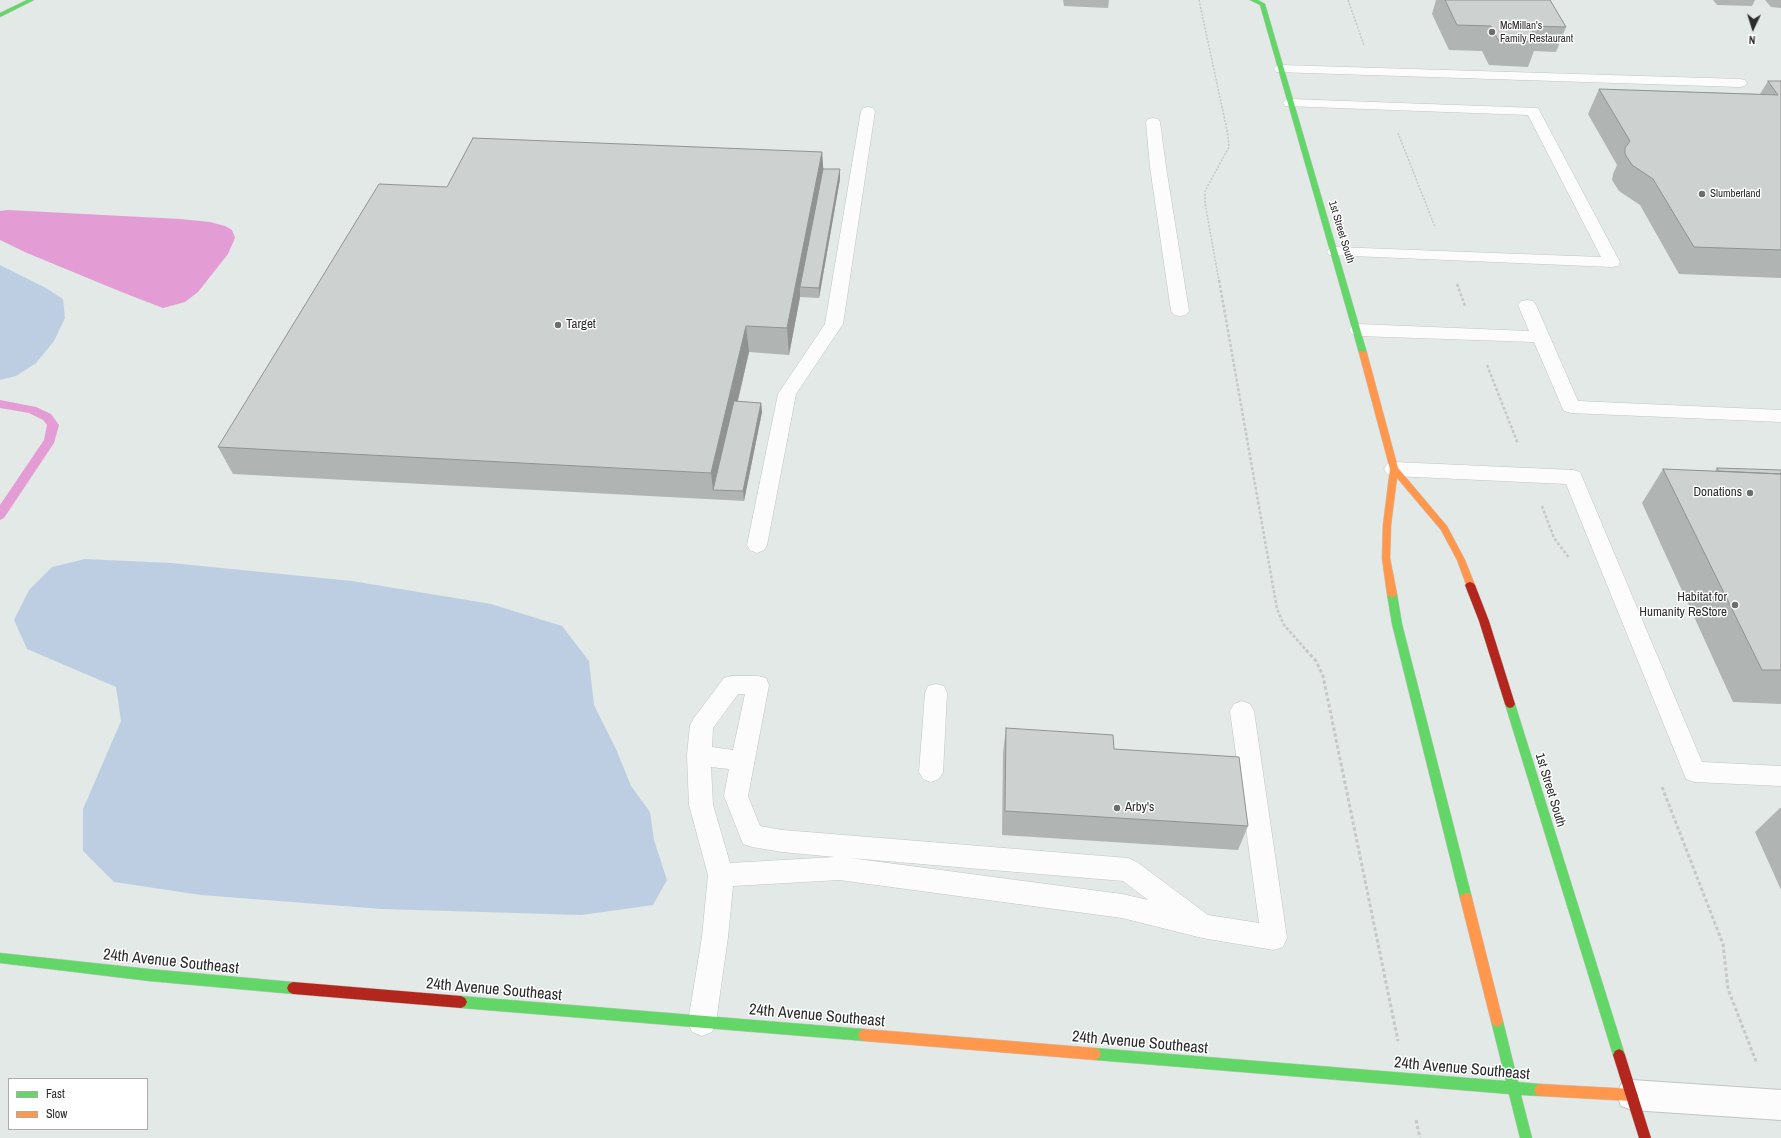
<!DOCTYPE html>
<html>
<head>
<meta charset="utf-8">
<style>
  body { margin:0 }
  #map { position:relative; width:1781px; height:1138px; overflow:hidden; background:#e2e9e6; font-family:"Archivo Narrow",sans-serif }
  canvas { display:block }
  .legend { position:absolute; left:8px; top:1078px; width:140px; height:52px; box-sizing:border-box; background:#fff; border:1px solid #ababab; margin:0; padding:5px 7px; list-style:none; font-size:12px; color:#2c2c2c }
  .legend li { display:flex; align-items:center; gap:8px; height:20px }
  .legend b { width:20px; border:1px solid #ababab }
  .north { position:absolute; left:1733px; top:8px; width:40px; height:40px; -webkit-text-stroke:3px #fff; paint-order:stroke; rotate:184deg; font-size:11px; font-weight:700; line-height:16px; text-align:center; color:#2c2c2c }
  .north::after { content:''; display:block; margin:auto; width:14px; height:18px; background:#2c2c2c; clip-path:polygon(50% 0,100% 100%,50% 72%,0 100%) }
</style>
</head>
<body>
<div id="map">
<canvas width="1781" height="1138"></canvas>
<ul class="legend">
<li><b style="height:5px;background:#63d668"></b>Fast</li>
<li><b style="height:5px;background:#ff974d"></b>Slow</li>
</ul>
<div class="north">N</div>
</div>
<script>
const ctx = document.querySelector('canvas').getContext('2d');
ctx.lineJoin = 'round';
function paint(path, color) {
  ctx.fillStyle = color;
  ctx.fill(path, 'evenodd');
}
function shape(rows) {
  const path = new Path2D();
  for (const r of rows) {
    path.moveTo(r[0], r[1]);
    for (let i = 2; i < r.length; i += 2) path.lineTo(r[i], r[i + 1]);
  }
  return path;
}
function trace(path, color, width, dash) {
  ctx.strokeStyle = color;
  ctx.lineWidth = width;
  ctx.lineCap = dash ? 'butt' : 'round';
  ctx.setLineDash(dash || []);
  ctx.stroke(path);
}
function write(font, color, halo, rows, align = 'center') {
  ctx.font = font + ' "Archivo Narrow",sans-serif';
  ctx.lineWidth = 3;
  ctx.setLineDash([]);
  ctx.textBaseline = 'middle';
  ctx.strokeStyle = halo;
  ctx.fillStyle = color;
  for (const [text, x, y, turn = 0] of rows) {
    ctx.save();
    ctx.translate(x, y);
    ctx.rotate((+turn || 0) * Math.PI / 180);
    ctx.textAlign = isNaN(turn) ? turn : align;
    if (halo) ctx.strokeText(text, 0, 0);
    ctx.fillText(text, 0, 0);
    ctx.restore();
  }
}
paint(shape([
  [0,265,46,288,63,299,65,318,54,341,36,363,16,376,0,380],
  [85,559,171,563,352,581,491,604,562,626,589,661,594,705,616,749,631,786,650,812,654,840,667,880,653,905,582,915,382,909,201,895,114,882,83,851,83,809,121,721,116,687,27,649,14,620,29,590,52,567]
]), '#becee2');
paint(shape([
  [8,210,180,219,210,222,225,226,232,230,235,238,228,254,198,292,185,302,163,308,124,293,27,253,0,240,0,211]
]), '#e49cd5');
paint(shape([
  [0,400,36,407,51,414,59,425,54,443,4,518,0,520,0,505,44,440,47,425,43,420,29,413,0,408,0,400]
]), '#e49cd5');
const lane = shape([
  [1281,65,1740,79,1745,80,1747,83,1745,86,1740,87,1276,72,1274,69,1276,66,1281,65],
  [1290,99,1538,108,1620,262,1618,266,1612,267,1329,255,1327,252,1329,249,1335,247,1601,257,1528,115,1285,106,1283,103,1285,100,1290,99],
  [868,107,873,108,875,111,843,324,796,394,767,545,764,550,757,553,750,550,747,545,778,394,825,324,861,111,863,108,868,107],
  [1153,118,1158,119,1160,122,1166,167,1189,311,1186,315,1180,316,1174,315,1171,311,1150,167,1146,122,1148,119,1153,118],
  [1527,300,1533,301,1536,305,1578,401,1781,410,1781,422,1571,413,1564,411,1562,407,1534,342,1358,336,1352,334,1349,330,1352,326,1358,324,1529,331,1518,305,1521,301,1527,300],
  [1394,462,1573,470,1580,472,1702,762,1781,766,1781,786,1694,782,1686,779,1566,484,1394,476,1387,474,1384,469,1387,464,1394,462],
  [732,676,758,676,766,678,769,685,748,796,760,826,782,830,1128,858,1137,862,1208,915,1259,923,1230,711,1234,704,1242,701,1250,704,1254,711,1287,938,1283,947,1274,950,1202,938,1122,918,839,880,733,886,728,937,716,1022,712,1032,702,1036,692,1032,688,1022,702,937,708,875,689,805,687,755,690,725,694,718,724,678,732,676],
  [738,694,745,694,733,750,712,747,713,728,738,694],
  [711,767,729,769,724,796,743,844,752,847,782,852,835,857,730,863,713,805,711,767],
  [850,858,1123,881,1148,900,1122,894,850,858],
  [936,684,944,686,947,693,943,772,939,779,931,782,923,779,919,772,925,693,928,686,936,684]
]);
const street = shape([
  [1632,1080,1781,1090,1781,1120,1632,1110,1621,1106,1617,1095,1621,1084,1632,1080]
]);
const fast = shape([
  [27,0,34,0,0,17,0,13,27,0],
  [1250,0,1258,0,1265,4,1367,353,1366,355,1363,355,1359,353,1260,5,1250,0],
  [1392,590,1395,592,1397,594,1402,624,1472,898,1470,902,1466,903,1462,902,1460,898,1392,624,1387,594,1389,592,1392,590],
  [1510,700,1513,701,1515,704,1625,1055,1623,1059,1619,1061,1615,1059,1613,1055,1505,704,1507,701,1510,700],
  [0,953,149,969,293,982,297,984,299,988,297,992,293,994,149,981,0,963,0,953],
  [461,996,864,1029,868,1031,870,1035,868,1039,864,1041,461,1008,457,1006,455,1002,457,998,461,996],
  [1497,1015,1501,1017,1503,1021,1518,1082,1540,1084,1544,1086,1546,1090,1544,1094,1540,1096,1521,1095,1532,1138,1520,1138,1509,1094,1095,1060,1091,1058,1089,1054,1091,1050,1095,1048,1506,1081,1491,1021,1493,1017,1497,1015]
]);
const slow = shape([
  [1360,351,1363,351,1367,353,1398,468,1447,526,1465,560,1475,585,1473,587,1467,587,1457,560,1441,530,1397,478,1391,525,1390,558,1397,594,1395,596,1392,598,1389,596,1387,594,1382,558,1383,525,1390,469,1359,353,1360,351],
  [1466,893,1470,894,1472,898,1503,1021,1501,1025,1497,1027,1493,1025,1491,1021,1460,898,1462,894,1466,893],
  [864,1029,1095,1048,1099,1050,1101,1054,1099,1058,1095,1060,864,1041,860,1039,858,1035,860,1031,864,1029],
  [1540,1084,1632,1089,1636,1091,1638,1095,1636,1099,1632,1101,1540,1096,1536,1094,1534,1090,1536,1086,1540,1084]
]);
const jam = shape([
  [1470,582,1473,583,1475,585,1489,621,1515,704,1513,707,1510,708,1507,707,1505,704,1479,621,1465,585,1467,583,1470,582],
  [293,982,461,996,465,998,467,1002,465,1006,461,1008,293,994,289,992,287,988,289,984,293,982],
  [1619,1049,1623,1051,1625,1055,1651,1138,1639,1138,1613,1055,1615,1051,1619,1049]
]);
trace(lane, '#c3c4c4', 1);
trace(street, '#c3c4c4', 2);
trace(fast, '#c3c4c4', 1);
trace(slow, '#c3c4c4', 1);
trace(jam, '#c3c4c4', 1);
trace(shape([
  [1199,0,1228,135,1229,147,1205,191,1205,203,1219,281],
  [1348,0,1364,45],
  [1398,133,1435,227]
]), '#c7c8c8', 1.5, [2, 1.5]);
trace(shape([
  [1219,280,1277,609,1284,625,1307,651],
  [1457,284,1465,306],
  [1487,365,1518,444],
  [1542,506,1554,538,1569,558]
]), '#c7c8c8', 2.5, [3, 2]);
trace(shape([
  [1306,650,1316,661,1323,676,1398,1041],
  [1662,787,1723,944,1728,989,1757,1064],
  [1416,1120,1420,1138]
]), '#c7c8c8', 3, [3.5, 2.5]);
paint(lane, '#fbfcfb');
paint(street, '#fbfcfb');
paint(fast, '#63d668');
paint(slow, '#ff974d');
paint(jam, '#b3261e');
paint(shape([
  [1063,0,1109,0,1108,8,1064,6],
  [1436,0,1550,0,1566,27,1556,52,1534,51,1528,67,1489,65,1482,51,1449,50,1432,14],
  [1713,0,1755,0,1752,6,1717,5],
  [1765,0,1781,0,1781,8,1771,7],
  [1768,81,1781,81,1781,278,1679,274,1640,205,1619,191,1612,180,1613,174,1617,165,1588,114,1599,89,1760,94],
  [822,152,823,169,840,179,819,298,800,297,789,355,749,352,738,401,761,403,762,412,744,501,233,474,218,447,447,187],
  [1717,468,1781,470,1781,704,1733,702,1642,503,1663,469,1715,471],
  [1006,728,1114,749,1248,826,1238,850,1002,835,1003,753],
  [1780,808,1781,808,1781,890,1755,832]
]), '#b0b5b3');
paint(shape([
  [822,152,824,178,800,287,800,297,789,355,787,328],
  [840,169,840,179,819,298,819,288],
  [746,326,749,352,717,490,713,490,711,473],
  [761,403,762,412,744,501,743,491]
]), '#909392');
const building = shape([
  [1445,0,1550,0,1566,27,1530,26,1538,42,1498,40,1491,26,1457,25,1445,0],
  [1768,81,1781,81,1781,250,1694,247,1653,179,1632,165,1625,154,1625,148,1630,141,1599,89,1778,95,1768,81],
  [473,138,822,152,787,328,746,326,711,473,218,447,379,184,447,187,473,138],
  [823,169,840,169,819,288,800,287,823,169],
  [734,401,761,403,743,491,713,490,734,401],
  [1717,468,1781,470,1781,474,1719,471,1717,468],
  [1663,469,1781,474,1781,670,1762,670,1663,469],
  [1006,728,1113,735,1114,749,1239,757,1248,826,1005,811,1006,728]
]);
paint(building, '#cdd2d0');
trace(building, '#909392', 1);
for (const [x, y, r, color] of [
  [1492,32,4,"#6c6e6d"],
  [1702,194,4,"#6c6e6d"],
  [558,325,4,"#6c6e6d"],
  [1750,493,4,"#6c6e6d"],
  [1735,605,4,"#6c6e6d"],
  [1117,808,4,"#6c6e6d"]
]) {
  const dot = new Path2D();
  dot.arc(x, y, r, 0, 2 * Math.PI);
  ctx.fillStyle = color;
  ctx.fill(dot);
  trace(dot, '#fff', 1.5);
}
write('11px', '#2c2c2c', '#fff', [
  ["McMillan's",1500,26],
  ["Family Restaurant",1500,39],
  ["Slumberland",1710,194]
], 'left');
write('11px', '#2c2c2c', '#fff', [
  ["1st Street South",1341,232,73]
]);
write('13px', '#2c2c2c', '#fff', [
  ["Target",566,325],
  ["Donations",1742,493,"right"],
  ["Habitat for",1727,598,"right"],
  ["Humanity ReStore",1727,613,"right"],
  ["Arby's",1125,808]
], 'left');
write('13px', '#2c2c2c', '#fff', [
  ["1st Street South",1550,790,73]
]);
write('16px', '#2c2c2c', '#fff', [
  ["24th Avenue Southeast",171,962,6],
  ["24th Avenue Southeast",494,990,5],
  ["24th Avenue Southeast",817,1016,5],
  ["24th Avenue Southeast",1140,1043,5],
  ["24th Avenue Southeast",1462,1069,5]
]);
</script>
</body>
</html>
